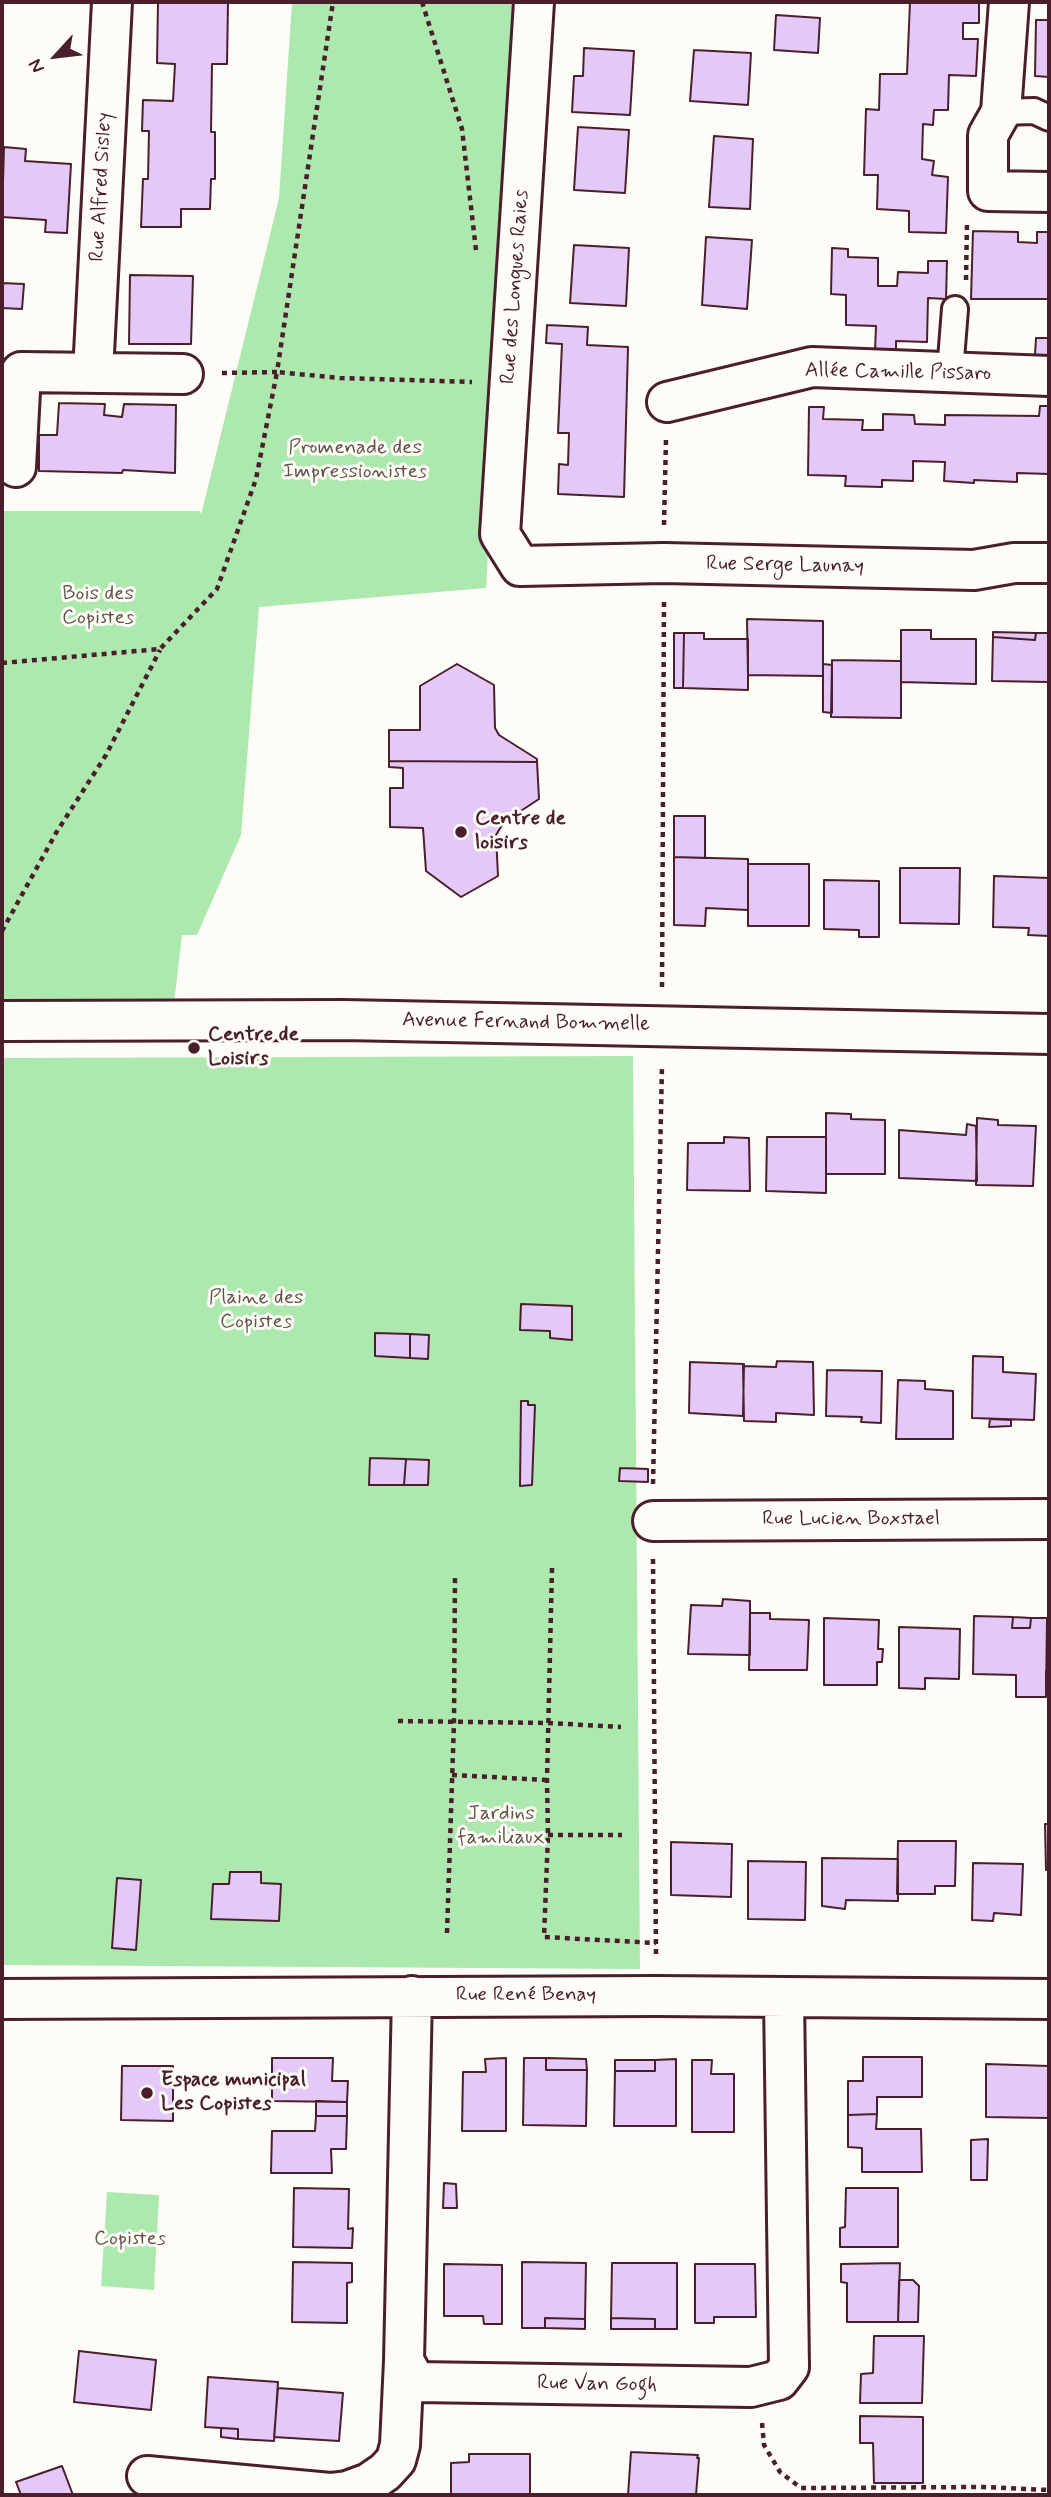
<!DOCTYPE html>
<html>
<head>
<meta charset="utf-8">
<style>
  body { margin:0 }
  #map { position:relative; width:1051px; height:2497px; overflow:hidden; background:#fdfcf7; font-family:Mynerve,sans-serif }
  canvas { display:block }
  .frame { position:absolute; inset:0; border:4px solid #4a1f2b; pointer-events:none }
  .north { position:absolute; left:21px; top:21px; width:70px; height:70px; -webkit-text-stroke:5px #fdfcf7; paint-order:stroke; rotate:243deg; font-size:19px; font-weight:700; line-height:28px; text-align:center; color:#4a1f2b }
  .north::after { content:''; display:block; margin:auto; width:24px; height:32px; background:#4a1f2b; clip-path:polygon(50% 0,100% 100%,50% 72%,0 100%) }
</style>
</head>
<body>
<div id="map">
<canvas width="1051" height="2497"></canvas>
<div class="frame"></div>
<div class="north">N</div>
</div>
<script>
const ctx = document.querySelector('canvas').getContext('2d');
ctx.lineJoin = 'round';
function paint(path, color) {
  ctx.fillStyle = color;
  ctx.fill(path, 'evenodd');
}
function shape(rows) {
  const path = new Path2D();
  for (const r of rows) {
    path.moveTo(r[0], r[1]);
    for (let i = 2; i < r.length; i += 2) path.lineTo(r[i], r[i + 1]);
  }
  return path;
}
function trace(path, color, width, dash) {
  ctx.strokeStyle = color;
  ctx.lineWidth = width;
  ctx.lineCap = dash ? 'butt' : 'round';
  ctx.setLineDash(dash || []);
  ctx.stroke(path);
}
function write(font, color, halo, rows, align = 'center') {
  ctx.font = font + ' Mynerve,sans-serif';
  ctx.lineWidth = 6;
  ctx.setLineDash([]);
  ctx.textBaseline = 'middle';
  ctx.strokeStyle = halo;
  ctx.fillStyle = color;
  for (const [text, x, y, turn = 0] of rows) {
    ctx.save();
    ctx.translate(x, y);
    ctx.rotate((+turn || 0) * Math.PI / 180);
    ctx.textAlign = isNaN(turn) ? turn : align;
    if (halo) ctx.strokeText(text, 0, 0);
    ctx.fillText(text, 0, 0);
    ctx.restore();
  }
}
paint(shape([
  [292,2,519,2,486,588,259,607,241,835,197,935,182,935,173,1012,2,1020,2,511,200,511,201,515,279,198],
  [633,1056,640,1969,2,1965,2,1058],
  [107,2192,159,2195,154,2290,101,2286]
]), '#ade9af');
const building = shape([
  [158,2,228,2,227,64,212,64,211,132,215,132,215,179,211,179,210,209,181,209,181,227,141,227,143,179,148,179,149,131,142,131,143,100,173,101,175,64,157,63,158,2],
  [910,2,979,2,979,23,963,23,963,39,978,39,976,76,949,75,948,110,934,110,933,125,923,124,922,159,934,161,932,175,948,177,946,233,909,232,909,211,877,209,878,175,864,175,866,109,879,110,880,74,907,74,910,2],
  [776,15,820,18,818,53,774,50,776,15],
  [1036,20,1049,20,1049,77,1035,76,1036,20],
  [584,48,634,51,630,115,572,112,574,76,583,76,584,48],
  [694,50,751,53,748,105,690,101,694,50],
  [578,127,629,130,625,193,574,190,578,127],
  [714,136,753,139,750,209,709,207,714,136],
  [4,147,26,149,25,161,71,164,67,233,45,232,46,220,2,217,4,147],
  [973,231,1018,232,1018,242,1037,243,1037,232,1049,232,1049,299,971,299,973,231],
  [706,237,752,240,747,309,702,305,706,237],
  [574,245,629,248,626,306,570,303,574,245],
  [832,248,848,249,848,257,878,258,878,286,897,286,898,272,928,273,928,261,947,261,946,299,928,298,927,342,896,341,896,352,875,352,876,326,846,325,846,295,831,294,832,248],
  [130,275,193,276,191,344,129,344,130,275],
  [2,283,24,284,22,309,2,308,2,283],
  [547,325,588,327,587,345,628,347,624,497,558,494,559,464,568,465,569,433,558,433,562,344,546,343,547,325],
  [1036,338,1049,338,1049,356,1035,355,1036,338],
  [59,403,105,404,104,415,122,417,124,404,176,405,175,473,123,470,122,473,39,471,39,435,57,435,59,403],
  [1040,406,1049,406,1049,474,1017,473,1017,482,974,480,974,483,944,481,945,462,913,461,913,481,882,480,882,487,845,486,846,476,808,475,809,407,824,407,823,419,863,420,862,430,883,430,883,414,914,415,915,424,945,425,945,415,1039,416,1040,406],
  [747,619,823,621,823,676,748,675,747,619],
  [901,630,931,630,931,639,976,639,976,684,901,682,901,630],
  [993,632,1036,633,1035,640,993,637,993,632],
  [674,633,684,633,683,688,674,688,674,633],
  [684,633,704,633,704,639,748,639,748,690,683,688,684,633],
  [1036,633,1049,633,1049,682,992,681,993,637,1035,640,1036,633],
  [832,660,901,661,901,718,831,717,832,660],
  [457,664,494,685,495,728,499,735,537,759,537,762,389,761,389,730,420,730,420,686,457,664],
  [823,664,832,665,832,713,823,712,823,664],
  [389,761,537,762,539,799,504,822,496,835,498,876,461,897,426,871,423,828,390,827,390,788,403,788,403,768,389,767,389,761],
  [674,816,705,816,705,858,674,857,674,816],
  [674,857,748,859,748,910,706,908,705,926,674,925,674,857],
  [748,864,809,864,809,926,748,926,748,864],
  [900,868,960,868,959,924,900,923,900,868],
  [994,876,1049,878,1049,936,1028,935,1029,928,993,927,994,876],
  [824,880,879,881,879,937,859,937,859,930,824,929,824,880],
  [826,1113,851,1114,851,1119,885,1120,885,1174,826,1174,826,1113],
  [977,1118,998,1120,998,1125,1036,1126,1033,1186,976,1185,977,1118],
  [967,1124,976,1126,977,1181,899,1178,899,1130,966,1135,967,1124],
  [724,1137,749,1138,750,1191,687,1190,688,1143,724,1143,724,1137],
  [767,1137,826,1137,826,1193,766,1191,767,1137],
  [521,1304,572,1306,572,1340,550,1338,550,1331,520,1330,521,1304],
  [375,1333,410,1334,410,1358,375,1356,375,1333],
  [410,1334,429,1335,428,1359,410,1358,410,1334],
  [973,1356,1003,1357,1003,1372,1036,1374,1034,1420,972,1418,973,1356],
  [777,1361,813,1362,814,1415,776,1413,776,1422,744,1421,743,1366,776,1367,777,1361],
  [690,1362,744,1364,743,1416,689,1413,690,1362],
  [827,1370,882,1371,881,1423,861,1422,862,1417,826,1416,827,1370],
  [898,1380,925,1381,925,1389,953,1391,953,1439,896,1439,898,1380],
  [521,1401,528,1401,528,1405,535,1405,532,1485,520,1486,521,1401],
  [990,1419,1011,1420,1011,1426,989,1427,990,1419],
  [370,1458,406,1459,404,1485,369,1485,370,1458],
  [406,1459,429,1460,428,1485,404,1485,406,1459],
  [620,1468,648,1469,648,1482,619,1481,620,1468],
  [723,1599,750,1601,750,1655,688,1654,691,1605,722,1606,723,1599],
  [750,1613,770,1613,770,1619,809,1620,807,1670,749,1670,750,1613],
  [974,1616,1013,1617,1012,1628,1030,1628,1031,1618,1047,1618,1046,1697,1016,1697,1016,1675,973,1674,974,1616],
  [1013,1617,1031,1618,1030,1628,1012,1628,1013,1617],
  [824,1618,879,1620,878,1649,883,1649,882,1662,877,1662,877,1685,824,1685,824,1618],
  [899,1627,960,1629,959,1679,925,1678,925,1689,899,1688,899,1627],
  [1046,1671,1049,1671,1049,1690,1046,1690,1046,1671],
  [1045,1824,1049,1824,1049,1870,1046,1870,1045,1824],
  [898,1841,956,1841,955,1886,935,1886,935,1894,897,1894,898,1841],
  [671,1842,732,1844,731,1897,671,1895,671,1842],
  [822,1858,898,1859,898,1901,846,1900,845,1909,822,1906,822,1858],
  [748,1861,806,1862,805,1920,748,1919,748,1861],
  [973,1863,1023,1864,1021,1915,994,1913,993,1921,972,1920,973,1863],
  [230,1872,261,1872,261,1883,281,1884,279,1921,211,1919,213,1884,229,1884,230,1872],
  [117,1878,141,1880,136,1950,112,1948,117,1878],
  [863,2057,922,2057,922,2097,877,2097,877,2114,848,2115,848,2081,863,2081,863,2057],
  [272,2058,333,2058,332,2081,348,2081,347,2102,272,2101,272,2058],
  [506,2058,506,2131,462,2131,463,2072,486,2072,485,2059,506,2058],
  [524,2058,546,2058,546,2070,587,2070,586,2126,523,2125,524,2058],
  [546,2058,586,2059,587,2070,546,2070,546,2058],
  [676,2059,676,2126,614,2126,615,2071,655,2071,655,2060,676,2059],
  [615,2060,655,2060,655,2071,615,2071,615,2060],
  [692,2060,712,2060,711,2074,734,2074,734,2132,692,2132,692,2060],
  [986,2064,1049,2066,1049,2118,986,2117,986,2064],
  [122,2066,173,2066,173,2121,121,2120,122,2066],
  [316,2101,347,2102,347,2116,316,2116,316,2101],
  [877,2114,876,2129,921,2129,922,2172,862,2172,862,2148,848,2147,848,2115,877,2114],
  [316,2116,347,2116,346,2149,331,2149,332,2173,271,2173,272,2131,315,2131,316,2116],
  [988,2139,987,2180,971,2180,971,2140,988,2139],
  [444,2183,456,2184,457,2208,443,2208,444,2183],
  [294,2188,349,2189,348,2229,353,2228,352,2248,293,2247,294,2188],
  [846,2188,898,2188,898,2247,840,2247,840,2228,845,2227,846,2188],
  [293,2262,352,2263,352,2282,347,2283,347,2323,292,2322,293,2262],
  [522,2262,586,2263,585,2319,545,2318,545,2328,522,2328,522,2262],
  [612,2263,677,2263,677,2329,655,2329,655,2319,611,2318,612,2263],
  [900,2263,898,2322,847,2322,847,2283,841,2282,841,2264,900,2263],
  [444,2264,502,2265,502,2324,484,2324,483,2316,444,2316,444,2264],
  [695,2264,755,2264,756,2317,714,2317,714,2323,695,2323,695,2264],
  [899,2280,913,2280,919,2286,918,2322,898,2322,899,2280],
  [545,2318,585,2319,585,2329,545,2328,545,2318],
  [611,2318,655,2319,655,2329,611,2329,611,2318],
  [874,2336,924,2336,922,2403,860,2403,861,2374,873,2373,874,2336],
  [79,2351,156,2360,151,2410,74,2402,79,2351],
  [208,2377,278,2382,274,2441,238,2439,238,2429,205,2427,208,2377],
  [278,2388,343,2393,339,2441,274,2437,278,2388],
  [860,2416,923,2417,923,2483,874,2483,873,2443,860,2443,860,2416],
  [221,2428,238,2429,238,2439,221,2437,221,2428],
  [631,2452,698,2455,697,2458,699,2458,696,2495,628,2495,631,2452],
  [469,2454,530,2454,530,2495,451,2495,451,2463,469,2462,469,2454],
  [62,2466,73,2495,21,2495,16,2482,62,2466]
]);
paint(building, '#e4c9f8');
trace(building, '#4a1f2b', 2);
const service = shape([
  [1001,112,1034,111,1049,118],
  [950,372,955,309]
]);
const minor = shape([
  [534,2,500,534,520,566,664,563,974,570,1014,563,1049,563],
  [1009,2,1001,112,988,135,988,191,1049,192],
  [93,373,112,2],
  [667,402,812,367,1049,376],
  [16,467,21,372,183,374],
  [2,1021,343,1020,1049,1034],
  [653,1521,1049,1519],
  [412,1996,404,2361,416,2382,751,2387,779,2380,789,2367,784,1997],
  [2,1999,656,1996,1049,1999],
  [147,2476,330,2493,347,2491,369,2483,385,2472,396,2460,400,2445,404,2361]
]);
trace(service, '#4a1f2b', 30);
trace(minor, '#4a1f2b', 44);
trace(shape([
  [422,2,462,129,476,250],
  [966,280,967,222],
  [222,373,277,372,333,2],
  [664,525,666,439],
  [2,663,160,649,217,589,256,479,277,372,340,378,472,382],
  [2,931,56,833,106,755,160,650],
  [662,987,664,600],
  [653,1484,662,1066],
  [653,1559,656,1956],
  [552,1568,547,1780,548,1835,544,1937,656,1943],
  [398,1721,548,1723,621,1727],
  [452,1775,547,1780],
  [548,1835,622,1835],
  [447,1933,454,1722,455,1575],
  [762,2423,764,2445,780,2472,801,2488,983,2487,1049,2490]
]), '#4a1f2b', 4.5, [5, 5]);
trace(service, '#fdfcf7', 24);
trace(minor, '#fdfcf7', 38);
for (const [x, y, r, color] of [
  [461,832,7,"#4a1f2b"],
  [194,1048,7,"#4a1f2b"],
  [147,2093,7,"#4a1f2b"]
]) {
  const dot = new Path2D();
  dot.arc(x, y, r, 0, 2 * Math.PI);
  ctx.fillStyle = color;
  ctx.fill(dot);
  trace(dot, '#fdfcf7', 2.5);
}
write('21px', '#4a1f2b', '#fdfcf7', [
  ["Rue Alfred Sisley",102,187,-87],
  ["Rue des Longues Raies",516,287,-86],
  ["Allée Camille Pissaro",898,373,1],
  ["Rue Serge Launay",785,566,1],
  ["Avenue Fernand Bommelle",526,1023,1],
  ["Rue Lucien Boxstael",851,1520],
  ["Rue René Benay",526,1996],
  ["Rue Van Gogh",597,2385,1]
]);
write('21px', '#63524c', '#fdfcf7', [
  ["Promenade des",355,449],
  ["Impressionistes",355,473],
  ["Bois des",98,595],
  ["Copistes",98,619],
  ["Plaine des",256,1299],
  ["Copistes",256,1323],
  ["Jardins",501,1815],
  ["familiaux",501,1839],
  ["Copistes",130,2240]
]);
write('bold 21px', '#4a1f2b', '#fdfcf7', [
  ["Centre de",475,820],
  ["loisirs",475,844],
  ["Centre de",208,1036],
  ["Loisirs",208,1060],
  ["Espace municipal",161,2081],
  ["Les Copistes",161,2105]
], 'left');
</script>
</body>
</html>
